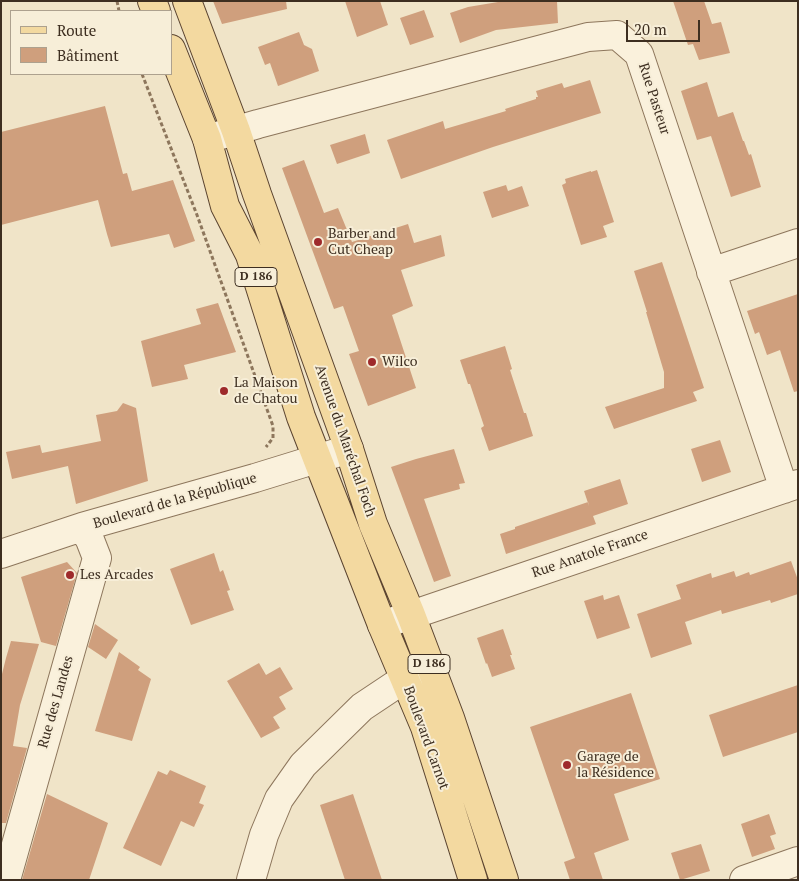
<!DOCTYPE html>
<html>
<head>
<meta charset="utf-8">
<style>
  body { margin:0 }
  #map { position:relative; width:799px; height:881px; overflow:hidden; background:#f0e4c8; font-family:"PT Serif",serif }
  canvas { display:block }
  .frame { position:absolute; inset:0; border:2px solid #3d2e20; pointer-events:none }
  .legend { position:absolute; left:10px; top:10px; width:162px; height:65px; box-sizing:border-box; background:#f7eed8; border:1px solid #ada18e; margin:0; padding:6px 9px; list-style:none; font-size:15px; color:#3d2e20 }
  .legend li { display:flex; align-items:center; gap:10px; height:25px }
  .legend b { width:25px; border:1px solid #ada18e }
  .scale { position:absolute; left:626px; top:20px; width:74px; height:22px; box-sizing:border-box; border:2px solid #3d2e20; border-top:0; padding-left:6px; font-size:15px; line-height:18px; white-space:nowrap; color:#3d2e20; -webkit-text-stroke:4px #f7eed8; paint-order:stroke }
</style>
</head>
<body>
<div id="map">
<canvas width="799" height="881"></canvas>
<div class="frame"></div>
<ul class="legend">
<li><b style="height:6px;background:#f3d9a0"></b>Route</li>
<li><b style="height:14px;background:#cf9f7d"></b>Bâtiment</li>
</ul>
<div class="scale">20 m</div>
</div>
<script>
const ctx = document.querySelector('canvas').getContext('2d');
ctx.lineJoin = 'round';
function paint(path, color) {
  ctx.fillStyle = color;
  ctx.fill(path, 'evenodd');
}
function shape(rows) {
  const path = new Path2D();
  for (const r of rows) {
    path.moveTo(r[0], r[1]);
    for (let i = 2; i < r.length; i += 2) path.lineTo(r[i], r[i + 1]);
  }
  return path;
}
function trace(path, color, width, dash) {
  ctx.strokeStyle = color;
  ctx.lineWidth = width;
  ctx.lineCap = dash ? 'butt' : 'round';
  ctx.setLineDash(dash || []);
  ctx.stroke(path);
}
function write(font, color, halo, rows, align = 'center') {
  ctx.font = font + ' "PT Serif",serif';
  ctx.lineWidth = 4;
  ctx.setLineDash([]);
  ctx.textBaseline = 'middle';
  ctx.strokeStyle = halo;
  ctx.fillStyle = color;
  for (const [text, x, y, turn = 0] of rows) {
    ctx.save();
    ctx.translate(x, y);
    ctx.rotate((+turn || 0) * Math.PI / 180);
    ctx.textAlign = isNaN(turn) ? turn : align;
    if (halo) ctx.strokeText(text, 0, 0);
    ctx.fillText(text, 0, 0);
    ctx.restore();
  }
}
paint(shape([
  [213,1,286,1,287,9,222,24],
  [345,1,380,1,388,25,357,37],
  [504,1,557,1,558,23,496,30,460,43,450,13,468,7],
  [673,1,704,1,712,24,721,22,730,53,699,60,693,44,688,45],
  [424,10,434,37,410,45,400,18],
  [299,32,304,45,312,49,319,71,278,86,270,63,265,65,258,47],
  [590,80,601,113,493,147,401,179,387,140,443,121,445,129,506,111,505,109,536,99,536,97,538,97,536,91,562,83,564,88],
  [707,82,718,117,733,112,743,141,744,141,749,155,751,154,761,187,731,197,711,136,697,140,681,91],
  [105,106,123,174,127,173,132,191,173,180,195,241,174,248,169,234,111,247,107,234,98,200,1,225,1,132],
  [365,134,370,153,337,164,330,145],
  [304,160,324,213,338,208,352,242,408,224,414,243,441,235,445,256,401,270,413,306,392,315,416,388,368,406,349,354,359,351,343,306,334,309,282,168],
  [597,170,614,222,603,226,607,237,581,245,562,185,566,183,565,179,591,171,591,172],
  [506,185,508,191,522,186,529,206,492,218,483,192],
  [662,262,704,388,693,392,697,401,614,429,605,407,664,388,664,372,646,312,647,312,634,271],
  [798,294,798,391,794,392,780,350,767,355,759,332,755,334,747,311],
  [218,303,236,352,184,365,188,379,152,387,141,341,201,324,196,309],
  [505,346,512,369,510,370,524,413,526,413,533,436,489,451,481,428,484,426,470,384,468,384,460,360],
  [123,403,136,408,148,481,76,504,68,466,12,479,6,452,40,445,42,453,101,441,96,415,117,411],
  [720,440,731,472,702,482,691,449],
  [454,449,465,483,459,484,460,489,424,499,451,576,434,582,391,467,416,459],
  [620,479,628,504,593,516,596,524,506,554,500,534,515,529,515,527,588,502,589,506,584,491],
  [214,553,220,572,223,570,230,590,227,591,234,610,191,625,170,569],
  [791,561,798,580,798,594,771,603,770,600,722,614,721,610,685,622,692,644,651,658,637,614,681,599,676,585,711,573,712,578,734,571,736,577,749,572,750,575],
  [67,562,77,573,56,646,41,642,21,577],
  [603,595,604,600,619,595,630,628,597,639,584,601],
  [95,624,118,640,106,659,88,647],
  [503,629,512,655,510,655,515,669,492,677,487,663,486,664,477,638],
  [11,641,39,644,20,705,13,746,27,748,6,823,1,823,1,678,6,658],
  [119,652,140,667,138,670,151,679,132,741,95,731],
  [259,663,266,675,280,667,293,689,279,697,286,709,273,717,280,728,261,738,227,681],
  [798,685,798,732,723,757,709,715],
  [631,693,660,779,614,794,629,840,594,853,603,880,570,880,564,862,575,858,530,727],
  [170,770,206,786,199,803,204,805,194,827,181,821,161,866,123,848,158,771,167,775],
  [47,794,108,823,89,880,22,880],
  [353,794,382,880,345,880,320,805],
  [769,814,776,834,770,836,775,849,752,857,741,824],
  [701,844,710,871,680,880,671,853]
]), '#cf9f7d');
const minor = shape([
  [207,139,258,124,588,37,617,35,639,54,784,489],
  [711,272,798,243],
  [1,554,82,527,255,478,349,449],
  [382,625,798,484],
  [6,880,97,558,90,540,82,527],
  [251,880,264,835,279,799,303,765,362,707,404,679,427,670],
  [744,880,798,861]
]);
const major = shape([
  [152,1,156,11],
  [187,1,236,131,257,194,349,449,373,524,411,615,450,718,504,880],
  [171,49,207,139,225,206,250,255,301,417,382,625,425,727,473,880]
]);
trace(minor, '#8d765c', 30);
trace(major, '#5b4430', 30);
trace(shape([
  [117,1,119,11],
  [142,74,197,215,273,426,273,438,266,447]
]), '#8d765c', 3, [4, 2.5]);
trace(minor, '#faf1dc', 28);
trace(major, '#f3d9a0', 28);
for (const [x, y, r, color] of [
  [318,242,5,"#9e2a2b"],
  [372,362,5,"#9e2a2b"],
  [224,391,5,"#9e2a2b"],
  [70,575,5,"#9e2a2b"],
  [567,765,5,"#9e2a2b"]
]) {
  const dot = new Path2D();
  dot.arc(x, y, r, 0, 2 * Math.PI);
  ctx.fillStyle = color;
  ctx.fill(dot);
  trace(dot, '#f7eed8', 2);
}
for (const [x, y, w] of [
  [256,277,42],
  [429,664,42]
]) {
  const box = new Path2D();
  box.roundRect(x - w / 2, y - 9.5, w, 19, 4);
  ctx.fillStyle = '#f7eed8';
  ctx.fill(box);
  trace(box, '#3d2e20', 1);
}
write('bold 12px', '#3d2e20', null, [
  ["D 186",256,277],
  ["D 186",429,664]
]);
write('14px', '#3d2e20', '#f7eed8', [
  ["Rue Pasteur",654,99,72],
  ["Avenue du Maréchal Foch",345,441,71],
  ["Boulevard de la République",175,501,-16],
  ["Rue Anatole France",590,554,-19],
  ["Rue des Landes",56,702,-74],
  ["Boulevard Carnot",426,738,70]
]);
write('14px', '#3d2e20', '#f7eed8', [
  ["Barber and",328,234],
  ["Cut Cheap",328,250],
  ["Wilco",382,362],
  ["La Maison",234,383],
  ["de Chatou",234,399],
  ["Les Arcades",80,575],
  ["Garage de",577,757],
  ["la Résidence",577,773]
], 'left');
</script>
</body>
</html>
